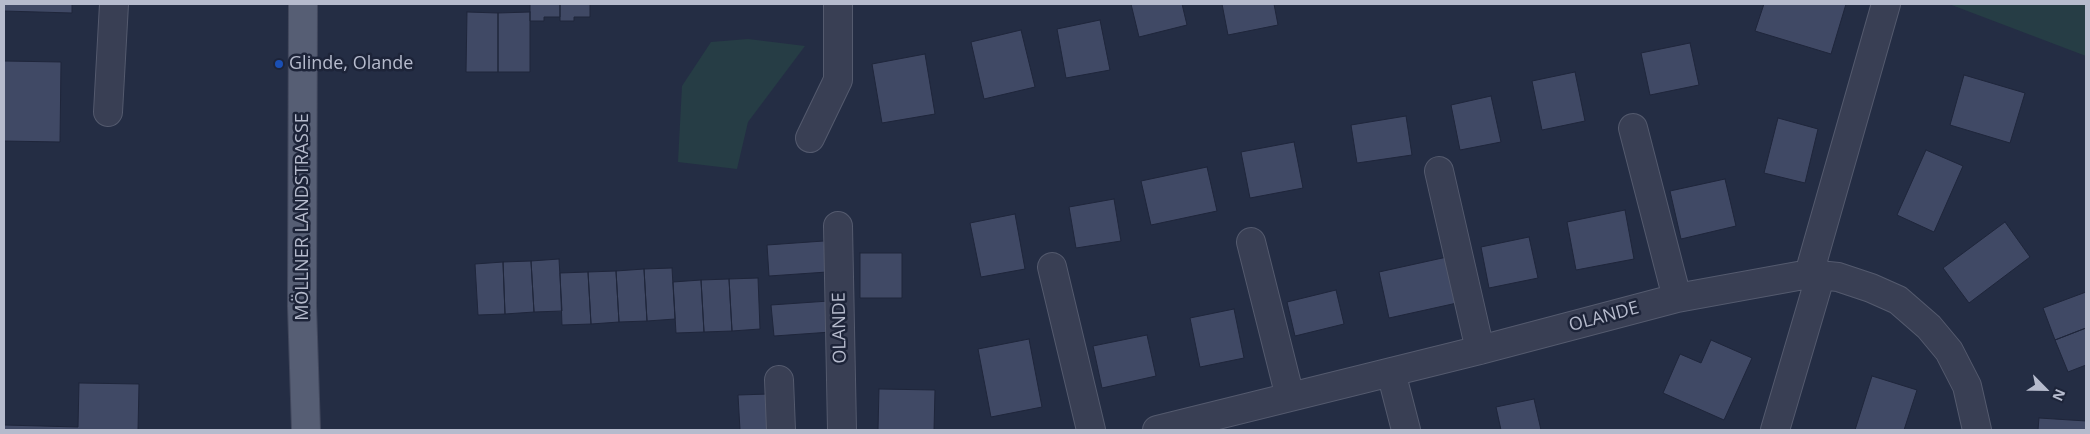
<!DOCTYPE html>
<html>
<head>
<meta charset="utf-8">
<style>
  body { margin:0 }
  #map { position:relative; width:2090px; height:434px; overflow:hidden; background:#242d44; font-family:"Open Sans",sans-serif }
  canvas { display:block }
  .frame { position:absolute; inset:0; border:5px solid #b6bbcd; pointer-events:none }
  .north { position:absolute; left:2020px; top:364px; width:50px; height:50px; -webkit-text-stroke:4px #1d2439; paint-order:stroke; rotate:113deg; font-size:14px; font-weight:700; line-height:20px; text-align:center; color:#b6bbcd }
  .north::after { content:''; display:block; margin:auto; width:18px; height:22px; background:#b6bbcd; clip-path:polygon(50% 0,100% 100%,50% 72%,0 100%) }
</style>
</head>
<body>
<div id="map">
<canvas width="2090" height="434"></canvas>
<div class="frame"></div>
<div class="north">N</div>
</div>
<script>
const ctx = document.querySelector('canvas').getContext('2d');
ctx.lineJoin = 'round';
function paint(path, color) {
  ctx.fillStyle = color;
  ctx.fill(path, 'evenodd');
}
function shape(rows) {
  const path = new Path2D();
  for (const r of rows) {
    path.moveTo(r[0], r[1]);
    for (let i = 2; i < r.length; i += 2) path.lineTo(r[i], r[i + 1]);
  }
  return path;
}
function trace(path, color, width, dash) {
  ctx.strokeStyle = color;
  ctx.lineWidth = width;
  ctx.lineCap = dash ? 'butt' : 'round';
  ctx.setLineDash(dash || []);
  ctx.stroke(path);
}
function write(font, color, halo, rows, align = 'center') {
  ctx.font = font + ' "Open Sans",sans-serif';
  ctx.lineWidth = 5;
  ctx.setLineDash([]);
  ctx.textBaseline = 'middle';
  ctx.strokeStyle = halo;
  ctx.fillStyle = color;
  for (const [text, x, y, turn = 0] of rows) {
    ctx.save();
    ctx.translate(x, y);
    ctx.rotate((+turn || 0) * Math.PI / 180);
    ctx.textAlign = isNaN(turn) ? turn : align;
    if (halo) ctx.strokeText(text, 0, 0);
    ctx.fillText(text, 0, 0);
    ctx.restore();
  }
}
paint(shape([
  [1949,4,2086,4,2086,56],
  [748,39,805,46,748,122,737,169,678,162,682,86,711,42]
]), '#263d45');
const building = shape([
  [4,4,72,4,72,13,4,11,4,4],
  [530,4,560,4,560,17,544,17,544,21,530,21,530,4],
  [560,4,590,4,590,17,574,17,574,21,560,21,560,4],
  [1131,4,1182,4,1187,25,1139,37,1131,4],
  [1222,4,1274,4,1278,25,1228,35,1222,4],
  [1764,4,1846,4,1831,54,1755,31,1764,4],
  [467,12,498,13,498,72,466,72,467,12],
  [530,12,530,72,498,72,498,13,530,12],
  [1100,20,1110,70,1066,78,1057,29,1100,20],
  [1021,30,1035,87,984,99,971,42,1021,30],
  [1690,43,1699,85,1650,95,1641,53,1690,43],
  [925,54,935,114,882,123,872,64,925,54],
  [4,61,61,62,60,142,4,141,4,61],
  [1575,72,1585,121,1542,130,1532,81,1575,72],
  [1964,75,2025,93,2010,143,1950,125,1964,75],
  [1491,96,1501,142,1460,150,1451,105,1491,96],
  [1406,116,1412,155,1357,163,1351,125,1406,116],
  [1778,118,1818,129,1805,183,1764,173,1778,118],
  [1294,142,1303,188,1250,198,1241,152,1294,142],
  [1926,150,1963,166,1934,232,1897,215,1926,150],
  [1207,167,1217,211,1151,225,1141,181,1207,167],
  [1725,179,1736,226,1681,239,1670,191,1725,179],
  [1114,199,1121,241,1076,248,1069,207,1114,199],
  [1625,210,1634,259,1576,270,1567,222,1625,210],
  [1015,214,1025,269,981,277,970,223,1015,214],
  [2005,222,2030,257,1969,303,1943,268,2005,222],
  [1529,237,1538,278,1489,288,1481,247,1529,237],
  [824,241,827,272,769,276,767,245,824,241],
  [860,253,902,253,902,298,860,298,860,253],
  [1447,257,1457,303,1389,318,1379,272,1447,257],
  [559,259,562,311,534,312,531,261,559,259],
  [531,261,534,312,505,314,503,262,531,261],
  [503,262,505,314,478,315,475,264,503,262],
  [672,268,675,319,647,321,644,269,672,268],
  [644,269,647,321,619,322,616,271,644,269],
  [616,271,619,322,591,324,588,272,616,271],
  [588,272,591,324,562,325,560,273,588,272],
  [758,278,760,329,732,331,729,279,758,278],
  [729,279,732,331,704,332,701,280,729,279],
  [701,280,704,332,676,333,673,282,701,280],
  [1336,290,1344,324,1295,336,1287,302,1336,290],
  [2086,292,2086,328,2055,340,2043,308,2086,292],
  [829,301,831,332,774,336,771,305,829,301],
  [1234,309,1244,358,1200,367,1190,318,1234,309],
  [2086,328,2086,365,2068,372,2055,340,2086,328],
  [1147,335,1156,376,1102,388,1093,346,1147,335],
  [1029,339,1042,407,991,417,978,349,1029,339],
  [1711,340,1752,358,1724,420,1663,393,1680,354,1701,363,1711,340],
  [1872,376,1917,390,1904,430,1855,430,1872,376],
  [79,383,139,384,138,430,4,430,4,425,78,427,79,383],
  [879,389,935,390,934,430,878,430,879,389],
  [769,394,770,430,740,430,738,395,769,394],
  [1534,399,1541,430,1501,430,1496,407,1534,399],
  [2039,418,2086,421,2086,430,2038,430,2039,418]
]);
paint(building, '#404965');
trace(building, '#1f263b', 1);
const minor = shape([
  [108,112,114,4],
  [1633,128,1677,298],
  [810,138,838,80,838,4],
  [1439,171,1480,350],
  [838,226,842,430],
  [1251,242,1290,397],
  [1052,267,1091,430],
  [1809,274,1886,4],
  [1391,372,1406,430],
  [779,380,781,430],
  [1157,430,1480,350,1677,298,1809,274,1838,277,1871,288,1898,300,1929,327,1949,351,1967,386,1977,430],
  [1775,430,1821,274]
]);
const major = shape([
  [303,4,302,306,306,430]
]);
trace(minor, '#545a6e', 30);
trace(major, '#42485d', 30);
trace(minor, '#393f54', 28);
trace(major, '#565e74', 28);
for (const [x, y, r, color] of [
  [279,64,5,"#1a4fb4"]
]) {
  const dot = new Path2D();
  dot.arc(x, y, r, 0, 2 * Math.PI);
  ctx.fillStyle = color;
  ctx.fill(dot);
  trace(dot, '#1d2439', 2);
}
write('18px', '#b6bbcd', '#1d2439', [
  ["Glinde, Olande",289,64]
], 'left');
write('18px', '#b6bbcd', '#1d2439', [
  ["MÖLLNER LANDSTRASSE",303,217,-90],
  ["OLANDE",1604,317,-15],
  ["OLANDE",840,328,-91]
]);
</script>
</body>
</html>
